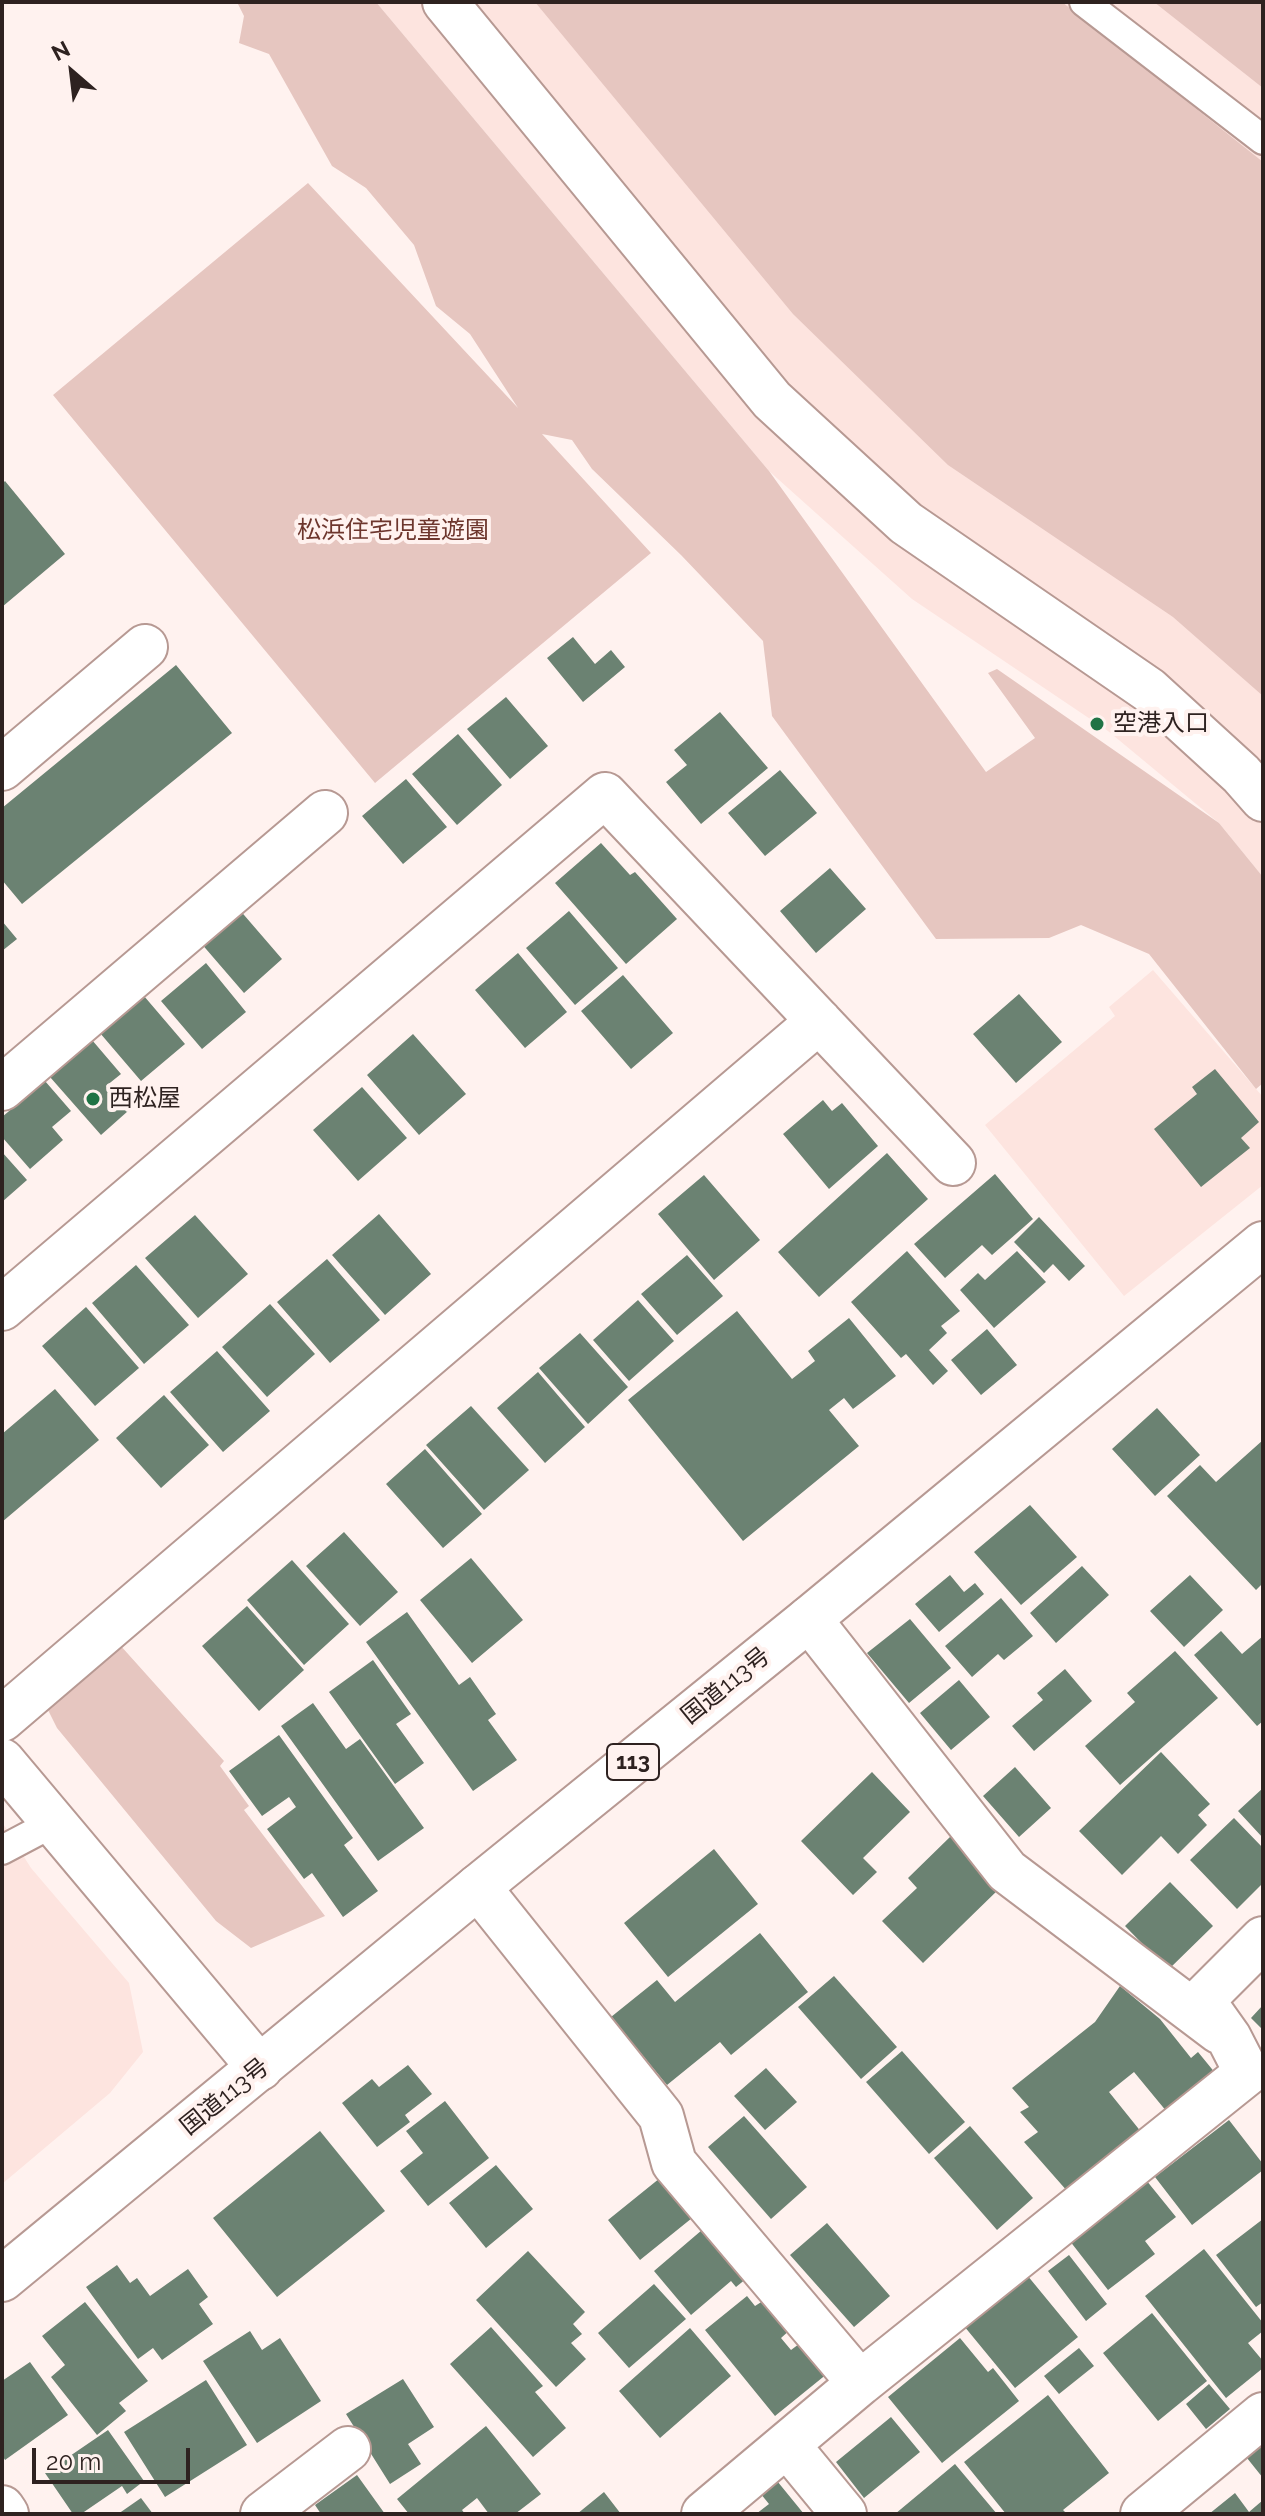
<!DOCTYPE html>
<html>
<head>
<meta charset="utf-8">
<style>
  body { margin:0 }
  #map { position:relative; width:1265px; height:2516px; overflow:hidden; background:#fff2ef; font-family:Raleway,sans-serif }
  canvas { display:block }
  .frame { position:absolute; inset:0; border:4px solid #2e2220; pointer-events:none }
  .north { position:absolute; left:32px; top:32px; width:80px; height:80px; -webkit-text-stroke:6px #fff2ef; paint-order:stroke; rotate:332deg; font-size:22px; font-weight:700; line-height:32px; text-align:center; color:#2e2220 }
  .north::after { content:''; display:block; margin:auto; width:28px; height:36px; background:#2e2220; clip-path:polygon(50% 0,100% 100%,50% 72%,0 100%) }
  .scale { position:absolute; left:32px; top:2448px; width:158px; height:36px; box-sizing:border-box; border:4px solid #2e2220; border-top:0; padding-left:10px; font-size:24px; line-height:28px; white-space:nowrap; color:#2e2220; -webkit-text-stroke:6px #fff2ef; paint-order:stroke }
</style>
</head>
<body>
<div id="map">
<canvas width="1265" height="2516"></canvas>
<div class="frame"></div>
<div class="north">N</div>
<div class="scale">20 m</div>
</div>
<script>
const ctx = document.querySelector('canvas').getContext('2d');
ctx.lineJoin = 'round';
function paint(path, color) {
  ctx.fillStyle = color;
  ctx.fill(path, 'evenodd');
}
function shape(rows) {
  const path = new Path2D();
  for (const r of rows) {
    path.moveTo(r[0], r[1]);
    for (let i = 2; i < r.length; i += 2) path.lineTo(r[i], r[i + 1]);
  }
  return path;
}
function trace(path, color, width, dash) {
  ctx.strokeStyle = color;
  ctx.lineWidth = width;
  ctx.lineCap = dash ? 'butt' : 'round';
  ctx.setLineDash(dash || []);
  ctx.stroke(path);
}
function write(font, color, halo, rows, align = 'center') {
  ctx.font = font + ' Raleway,"Noto Sans JP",sans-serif';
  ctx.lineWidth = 8;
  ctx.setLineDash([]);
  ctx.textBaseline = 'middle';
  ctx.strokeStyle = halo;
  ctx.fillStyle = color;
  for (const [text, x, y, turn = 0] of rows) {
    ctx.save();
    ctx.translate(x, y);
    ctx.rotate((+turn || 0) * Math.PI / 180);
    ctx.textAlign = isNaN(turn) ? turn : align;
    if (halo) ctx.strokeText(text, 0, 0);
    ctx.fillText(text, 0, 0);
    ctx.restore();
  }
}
paint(shape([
  [376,2,1263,2,1263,877,1219,823,1108,731,912,599,769,471],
  [1153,970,1263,1097,1263,1185,1124,1296,985,1125,1115,1016,1109,1007],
  [2,1822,31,1868,129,1983,143,2052,110,2093,2,2184]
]), '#fde4df');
paint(shape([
  [237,2,376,2,769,471,986,772,1035,738,988,673,997,669,1219,823,1263,877,1263,1083,1256,1089,1149,954,1081,925,1049,938,936,939,772,716,763,641,681,555,592,469,572,440,542,434,651,553,375,783,53,395,308,183,518,408,470,334,436,306,414,245,366,188,332,166,269,54,239,43,244,16],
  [535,2,1062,2,1263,162,1263,696,1173,617,948,465,793,314],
  [1154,2,1263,2,1263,88],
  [120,1645,224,1761,220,1766,249,1806,244,1810,325,1916,251,1948,216,1921,57,1728,46,1706]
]), '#e6c6c0');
paint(shape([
  [5,481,65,554,2,607,2,484],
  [573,637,595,664,611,650,625,667,583,702,547,658],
  [176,665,232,733,22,904,2,880,2,808],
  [506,697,548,746,510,779,467,729],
  [720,712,768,768,701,824,666,782,687,765,674,750],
  [458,734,502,785,457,825,412,774],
  [780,770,817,813,765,856,728,813],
  [406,779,447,827,403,864,362,816],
  [601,843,630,875,635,872,677,919,626,964,555,883],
  [830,868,866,909,816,953,780,911],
  [238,908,282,959,244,993,200,942],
  [569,911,618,968,575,1005,526,948],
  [2,921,17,939,2,951],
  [518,953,567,1012,525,1048,475,990],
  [206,963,246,1012,202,1049,161,1001],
  [623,975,673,1033,631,1069,581,1011],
  [1019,994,1062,1042,1016,1083,973,1034],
  [144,996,185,1044,141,1081,100,1033],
  [413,1034,466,1094,419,1135,367,1075],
  [92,1040,121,1074,106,1086,128,1111,101,1135,50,1077],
  [1215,1069,1259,1122,1241,1138,1250,1148,1201,1187,1154,1129,1197,1094,1192,1087],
  [45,1081,71,1111,52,1127,63,1140,30,1169,2,1137,2,1117],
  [362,1087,407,1138,358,1181,313,1130],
  [823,1100,832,1111,842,1103,878,1146,829,1189,783,1134],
  [2,1152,27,1180,2,1202],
  [887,1153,928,1199,819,1297,778,1252],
  [995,1174,1033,1219,992,1255,982,1245,945,1278,914,1244],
  [704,1175,760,1240,714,1280,658,1214],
  [379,1214,431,1274,385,1315,332,1255],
  [195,1215,248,1274,198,1318,145,1258],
  [1039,1217,1085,1266,1069,1281,1053,1264,1044,1273,1014,1242],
  [907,1251,960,1311,941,1326,947,1333,929,1350,948,1371,933,1385,906,1354,901,1358,851,1302],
  [1017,1251,1046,1282,994,1328,960,1290,978,1273,985,1280],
  [687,1255,723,1296,677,1335,641,1294],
  [327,1259,380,1320,330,1363,277,1302],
  [136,1265,189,1325,144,1364,92,1303],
  [638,1300,674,1341,629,1381,593,1340],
  [270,1304,315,1354,267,1397,222,1347],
  [86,1307,139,1368,95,1406,42,1346],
  [737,1311,792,1379,815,1361,808,1351,849,1318,896,1376,853,1409,844,1398,829,1410,859,1446,743,1541,628,1400],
  [987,1329,1017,1365,981,1395,951,1360],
  [580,1333,628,1387,588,1424,539,1368],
  [217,1351,270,1411,223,1452,170,1392],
  [538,1372,585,1427,545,1463,497,1408],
  [55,1389,99,1440,2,1522,2,1434],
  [164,1395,209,1445,161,1488,116,1438],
  [471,1406,529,1470,484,1510,426,1445],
  [1157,1408,1200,1455,1155,1496,1112,1449],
  [1263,1440,1263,1583,1256,1590,1167,1496,1200,1465,1216,1482],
  [425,1449,482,1514,443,1548,386,1484],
  [1030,1505,1077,1557,1021,1605,974,1552],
  [344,1532,398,1592,360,1626,306,1566],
  [471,1558,523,1620,472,1663,420,1600],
  [292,1560,349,1624,304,1665,247,1600],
  [1082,1566,1109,1595,1056,1643,1030,1613],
  [950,1575,964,1592,975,1583,984,1594,939,1632,915,1604],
  [1190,1575,1223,1610,1184,1647,1150,1611],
  [1001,1598,1033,1636,1004,1660,998,1654,972,1677,945,1646],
  [247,1606,304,1670,259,1711,202,1646],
  [407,1612,459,1685,470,1677,496,1714,488,1720,517,1760,473,1791,366,1642],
  [910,1619,951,1668,909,1703,867,1653],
  [1221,1631,1242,1654,1263,1636,1263,1721,1257,1726,1194,1655],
  [1175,1651,1218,1698,1120,1785,1085,1746,1135,1702,1127,1693],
  [373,1660,411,1714,396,1724,424,1763,395,1784,329,1692],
  [1065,1669,1092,1701,1034,1751,1012,1726,1043,1700,1037,1693],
  [959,1680,990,1717,951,1750,920,1713],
  [313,1703,346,1749,360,1739,424,1828,378,1861,281,1726],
  [279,1735,353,1838,344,1845,378,1891,343,1917,312,1873,304,1879,267,1829,296,1807,289,1797,262,1816,229,1771],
  [1161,1752,1210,1804,1198,1815,1207,1825,1178,1854,1161,1836,1122,1875,1079,1831],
  [1015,1767,1051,1808,1019,1837,983,1796],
  [872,1772,910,1812,863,1858,877,1872,853,1895,801,1841],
  [1263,1788,1263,1838,1238,1811],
  [1234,1818,1263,1848,1263,1883,1237,1909,1190,1860],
  [951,1836,1000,1888,923,1963,882,1921,917,1888,908,1878],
  [714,1849,758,1904,668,1977,624,1923],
  [1170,1882,1213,1926,1168,1970,1125,1926],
  [760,1933,808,1992,731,2055,720,2042,667,2085,611,2017,657,1980,675,2002],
  [834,1976,897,2047,861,2079,798,2007],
  [1120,1986,1160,2019,1191,2058,1198,2052,1216,2074,1167,2112,1134,2072,1109,2092,1142,2133,1068,2192,1024,2142,1038,2132,1020,2112,1029,2107,1012,2088,1095,2022],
  [1263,2005,1263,2030,1251,2018],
  [902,2051,965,2122,929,2154,866,2082],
  [408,2065,432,2094,405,2115,410,2122,377,2147,342,2103,372,2079,379,2087],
  [766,2068,797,2102,765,2130,734,2096],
  [445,2101,489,2158,428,2206,400,2171,423,2153,406,2131],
  [744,2116,807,2187,771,2219,708,2147],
  [1229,2120,1263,2164,1263,2170,1192,2225,1155,2177],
  [970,2126,1033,2198,997,2230,934,2158],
  [320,2131,385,2211,277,2297,213,2218],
  [496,2165,533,2209,486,2248,449,2203],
  [665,2174,697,2214,640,2260,608,2220],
  [1142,2175,1176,2217,1145,2241,1155,2254,1108,2290,1066,2236],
  [1263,2219,1263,2302,1256,2307,1216,2255],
  [827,2223,890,2296,854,2327,790,2255],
  [709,2224,752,2274,736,2287,731,2281,691,2315,654,2271],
  [1204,2249,1263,2323,1263,2331,1248,2343,1263,2361,1263,2368,1226,2398,1145,2296],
  [528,2251,585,2312,573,2324,582,2334,571,2343,586,2359,556,2387,476,2300],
  [1069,2255,1107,2304,1086,2321,1048,2271],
  [117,2265,130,2283,137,2278,150,2296,188,2269,208,2297,199,2304,213,2324,162,2360,153,2348,138,2359,86,2287],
  [1027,2275,1078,2337,1015,2388,964,2326],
  [654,2284,686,2319,629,2368,598,2333],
  [747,2296,755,2306,766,2299,791,2329,781,2338,791,2350,807,2338,833,2369,775,2416,705,2330],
  [85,2302,148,2381,119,2403,126,2411,97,2435,51,2377,65,2365,42,2336],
  [1152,2313,1207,2381,1158,2421,1103,2353],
  [491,2327,543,2386,535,2392,566,2428,533,2457,450,2364],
  [690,2328,731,2376,660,2438,619,2391],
  [250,2331,262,2350,280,2338,321,2401,257,2443,203,2361],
  [960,2338,988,2372,993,2368,1019,2401,942,2463,888,2397],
  [1079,2348,1094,2366,1059,2394,1044,2376],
  [30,2362,68,2415,5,2460,2,2455,2,2381],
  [403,2379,434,2427,408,2444,421,2464,390,2484,346,2414],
  [206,2380,247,2445,165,2497,124,2432],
  [1209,2384,1230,2409,1206,2429,1186,2404],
  [1048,2395,1109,2473,1063,2510,1067,2514,1006,2514,964,2462],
  [891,2417,920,2452,864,2498,836,2462],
  [486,2426,541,2494,515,2514,489,2514,477,2498,462,2510,465,2514,409,2514,397,2499],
  [108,2430,144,2481,127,2494,122,2486,81,2514,73,2514,45,2473],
  [1263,2436,1263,2478,1243,2453],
  [955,2464,997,2514,895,2514],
  [357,2475,385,2514,321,2514,315,2505],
  [773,2476,804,2514,756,2514,769,2504,756,2488],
  [604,2492,621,2514,577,2514],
  [1235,2493,1249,2512,1263,2500,1263,2514,1209,2514],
  [141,2498,153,2514,118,2514]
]), '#6b8272');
const lane = shape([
  [1084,2,1263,140],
  [2,1850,53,1823]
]);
const street = shape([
  [2,768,145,647],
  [2,1088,325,813],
  [2,1308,605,795,953,1163],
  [809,1619,1007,1871,1219,2031],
  [2,1719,819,1021],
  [2,1761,260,2068],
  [478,1887,661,2116,674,2163,860,2383],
  [788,2446,844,2514],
  [2,2508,6,2514],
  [263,2514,348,2449],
  [704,2514,860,2383,1247,2073,1229,2038,1202,2000,1263,1939],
  [1143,2514,1263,2415]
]);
const secondary = shape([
  [445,2,772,400,906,523,1149,690,1241,774,1263,799]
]);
const highway = shape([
  [2,2279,478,1887,809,1619,1263,1244]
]);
trace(lane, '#b79993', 32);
trace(street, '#b79993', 48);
trace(secondary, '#b79993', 48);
trace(highway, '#b79993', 48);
trace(lane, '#fff', 28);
trace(street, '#fff', 44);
trace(secondary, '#fff', 44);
trace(highway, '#fff', 44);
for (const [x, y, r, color] of [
  [1097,724,8,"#207345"],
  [93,1099,8,"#207345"]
]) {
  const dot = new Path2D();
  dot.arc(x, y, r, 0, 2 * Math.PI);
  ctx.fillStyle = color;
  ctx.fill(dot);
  trace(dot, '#fff2ef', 3);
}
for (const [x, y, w] of [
  [633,1762,52]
]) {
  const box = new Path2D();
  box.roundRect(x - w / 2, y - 18, w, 36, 6);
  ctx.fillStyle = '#fff2ef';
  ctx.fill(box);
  trace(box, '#2e2220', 2);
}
write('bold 22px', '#2e2220', null, [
  ["113",633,1762]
]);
write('24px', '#6d362d', '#fff2ef', [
  ["松浜住宅児童遊園",393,531]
]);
write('24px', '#2e2220', '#fff2ef', [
  ["空港入口",1113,724],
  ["西松屋",109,1099]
], 'left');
write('24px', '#2e2220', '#fff2ef', [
  ["国道113号",726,1686,-39],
  ["国道113号",225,2097,-39]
]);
</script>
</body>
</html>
